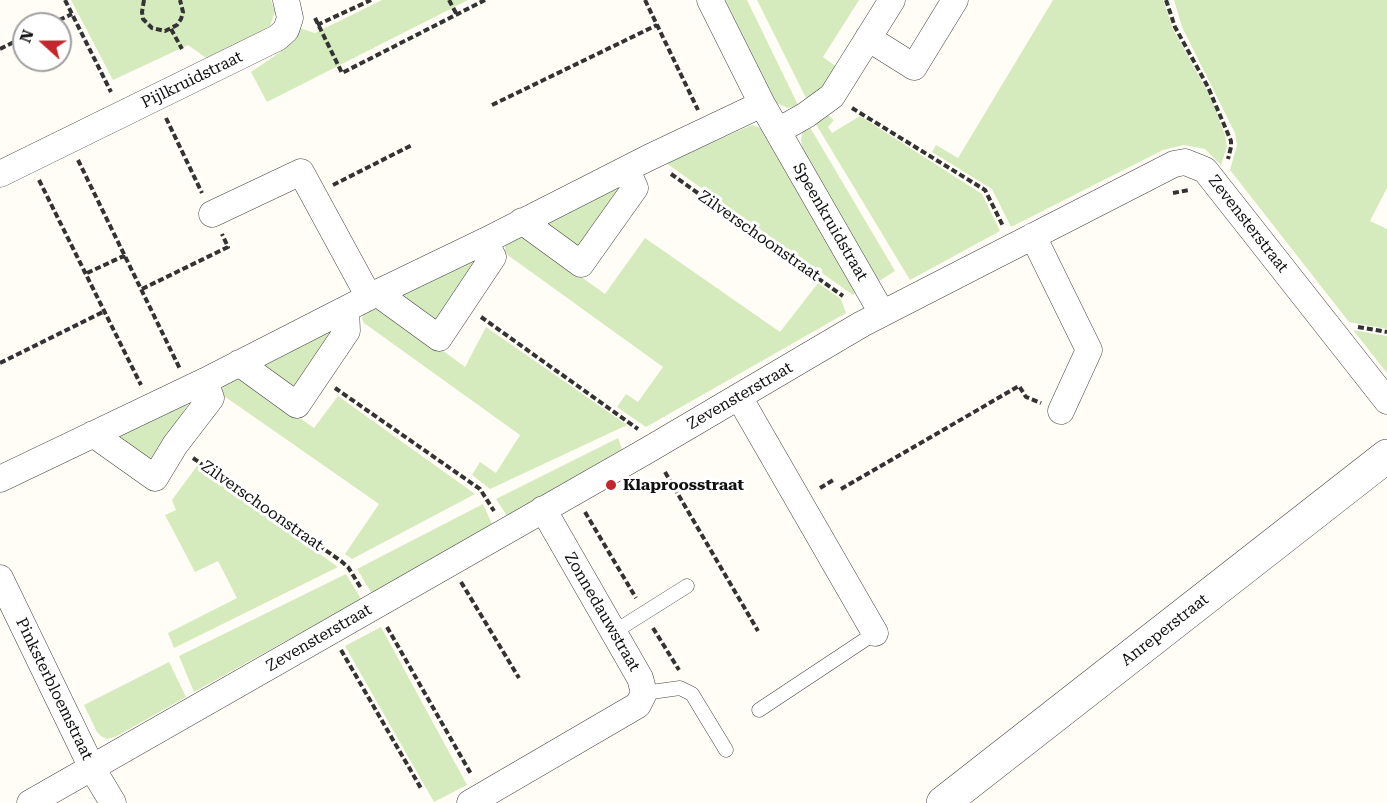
<!DOCTYPE html>
<html>
<head>
<meta charset="utf-8">
<style>
  body { margin:0 }
  #map { position:relative; width:1387px; height:803px; overflow:hidden; background:#fffdf5; font-family:"Roboto Serif",serif }
  canvas { display:block }
  .north { position:absolute; left:12px; top:12px; width:60px; height:60px; box-sizing:border-box; background:#fff; border:2px solid #a0a0a0; border-radius:50%; rotate:291deg; font-size:16px; font-weight:700; line-height:24px; text-align:center; color:#111 }
  .north::after { content:''; display:block; margin:auto; width:21px; height:27px; background:#c4262e; clip-path:polygon(50% 0,100% 100%,50% 72%,0 100%) }
</style>
</head>
<body>
<div id="map">
<canvas width="1387" height="803"></canvas>
<div class="north">N</div>
</div>
<script>
const ctx = document.querySelector('canvas').getContext('2d');
ctx.lineJoin = 'round';
function paint(path, color) {
  ctx.fillStyle = color;
  ctx.fill(path, 'evenodd');
}
function shape(rows) {
  const path = new Path2D();
  for (const r of rows) {
    path.moveTo(r[0], r[1]);
    for (let i = 2; i < r.length; i += 2) path.lineTo(r[i], r[i + 1]);
  }
  return path;
}
function trace(path, color, width, dash) {
  ctx.strokeStyle = color;
  ctx.lineWidth = width;
  ctx.lineCap = dash ? 'butt' : 'round';
  ctx.setLineDash(dash || []);
  ctx.stroke(path);
}
function write(font, color, halo, rows, align = 'center') {
  ctx.font = font + ' "Roboto Serif",serif';
  ctx.lineWidth = 6;
  ctx.setLineDash([]);
  ctx.textBaseline = 'middle';
  ctx.strokeStyle = halo;
  ctx.fillStyle = color;
  for (const [text, x, y, turn = 0] of rows) {
    ctx.save();
    ctx.translate(x, y);
    ctx.rotate((+turn || 0) * Math.PI / 180);
    ctx.textAlign = isNaN(turn) ? turn : align;
    if (halo) ctx.strokeText(text, 0, 0);
    ctx.fillText(text, 0, 0);
    ctx.restore();
  }
}
paint(shape([
  [71,0,271,0,275,12,270,26,209,60,188,45,113,80],
  [382,0,468,0,267,102,251,72,279,53,293,37,296,27,315,33],
  [725,0,747,0,798,105,788,108,776,103],
  [757,0,859,0,823,57,838,68,823,90,807,100],
  [1053,0,1163,0,1173,29,1212,100,1225,135,1227,147,1221,165,1205,149,1184,145,1163,150,1011,227,992,189,932,152,936,145,958,158],
  [1174,0,1387,0,1387,188,1370,221,1387,229,1387,329,1349,322,1230,170,1237,145,1235,133,1182,27],
  [825,113,834,120,828,127,832,133,860,116,982,194,1000,231,910,280,814,121],
  [808,124,895,271,879,281,803,151,801,140,803,128],
  [752,125,763,129,858,290,853,295,666,163],
  [614,189,618,189,620,193,576,251,548,226,550,222],
  [524,236,605,294,645,238,780,332,818,283,841,299,846,313,646,427,617,407,626,394,638,402,663,367,509,256,505,252,505,246,509,241,517,237],
  [472,259,478,262,438,319,429,322,403,297,405,292],
  [382,306,465,367,486,327,627,425,490,489,472,475,480,462,496,473,520,435,364,323,362,319,364,312,370,307],
  [330,330,335,332,292,390,262,364],
  [1353,330,1387,336,1387,373],
  [238,377,246,380,314,428,338,396,475,494,352,559,345,554,379,504,224,396,222,390,224,384],
  [191,400,149,463,120,442,119,436],
  [618,438,622,449,507,516,496,499],
  [197,466,338,567,174,648,168,633,237,598,218,561,195,572,165,515,176,510,172,500],
  [483,504,492,524,372,594,357,569],
  [346,574,361,599,194,692,179,656],
  [381,627,467,785,434,802,345,646],
  [169,662,186,697,115,737,107,739,101,736,97,732,84,705]
]), '#d5ebbd');
const service = shape([
  [614,632,687,586],
  [644,693,680,688,692,694,726,750],
  [759,710,875,633]
]);
const minor = shape([
  [710,0,762,104,882,313],
  [868,38,914,67,955,0],
  [778,131,806,115,832,96,892,0],
  [0,174,277,38,286,30,290,18,286,0],
  [212,214,301,172,369,297],
  [522,221,581,264,635,188,627,170],
  [1033,236,1089,350,1061,411],
  [377,293,439,338,493,257,485,241],
  [239,363,297,405,347,331,346,309],
  [739,397,875,633],
  [93,434,155,478,175,445,211,398,205,381],
  [0,479,205,381,377,293,485,241,648,158,762,104],
  [0,578,92,768,113,803],
  [30,803,648,450,862,324,1174,164,1185,162,1205,170,1387,401],
  [470,803,638,705,644,693,640,678,543,509]
]);
const tertiary = shape([
  [943,803,1387,456]
]);
trace(service, '#444', 15);
trace(minor, '#444', 27);
trace(tertiary, '#444', 34);
trace(shape([
  [65,0,111,92],
  [144,0,142,12,143,19,152,28,165,31,177,25,181,19,183,12,180,0],
  [449,0,457,15],
  [645,0,698,110],
  [1166,0,1175,27,1208,87,1231,141,1231,147,1228,159],
  [315,18,342,73,485,0],
  [51,24,72,14],
  [317,25,371,0],
  [171,29,182,49],
  [0,49,24,37],
  [492,105,657,25],
  [852,108,985,190,1003,226],
  [166,118,202,193],
  [78,160,180,369],
  [671,174,843,296],
  [39,180,141,385],
  [333,185,412,145],
  [1173,193,1189,190],
  [87,273,126,255],
  [142,289,228,247,222,234],
  [481,317,638,429],
  [1358,327,1387,332],
  [0,363,105,311],
  [335,388,480,489,494,511],
  [193,458,341,561,348,567,361,588],
  [665,472,758,631],
  [820,488,835,479],
  [841,489,1019,386,1026,397,1041,403],
  [585,512,636,598],
  [461,582,519,678],
  [387,627,471,774],
  [653,628,679,670],
  [341,650,422,790]
]), '#333', 4, [6, 3]);
trace(service, '#fff', 14);
trace(minor, '#fff', 26);
trace(tertiary, '#fff', 33);
for (const [x, y, r, color] of [
  [611,485,6,"#c4262e"]
]) {
  const dot = new Path2D();
  dot.arc(x, y, r, 0, 2 * Math.PI);
  ctx.fillStyle = color;
  ctx.fill(dot);
  trace(dot, '#fff', 2);
}
write('16px', '#111', '#fff', [
  ["Pijlkruidstraat",192,80,-26],
  ["Speenkruidstraat",830,222,60],
  ["Zevensterstraat",1248,224,52],
  ["Zilverschoonstraat",759,236,35],
  ["Zevensterstraat",740,396,-30],
  ["Zilverschoonstraat",262,506,35],
  ["Zonnedauwstraat",602,612,60],
  ["Anreperstraat",1165,630,-38],
  ["Zevensterstraat",319,638,-30],
  ["Pinksterbloemstraat",54,689,64]
]);
write('bold 16px', '#111', '#fff', [
  ["Klaproosstraat",623,485]
], 'left');
</script>
</body>
</html>
